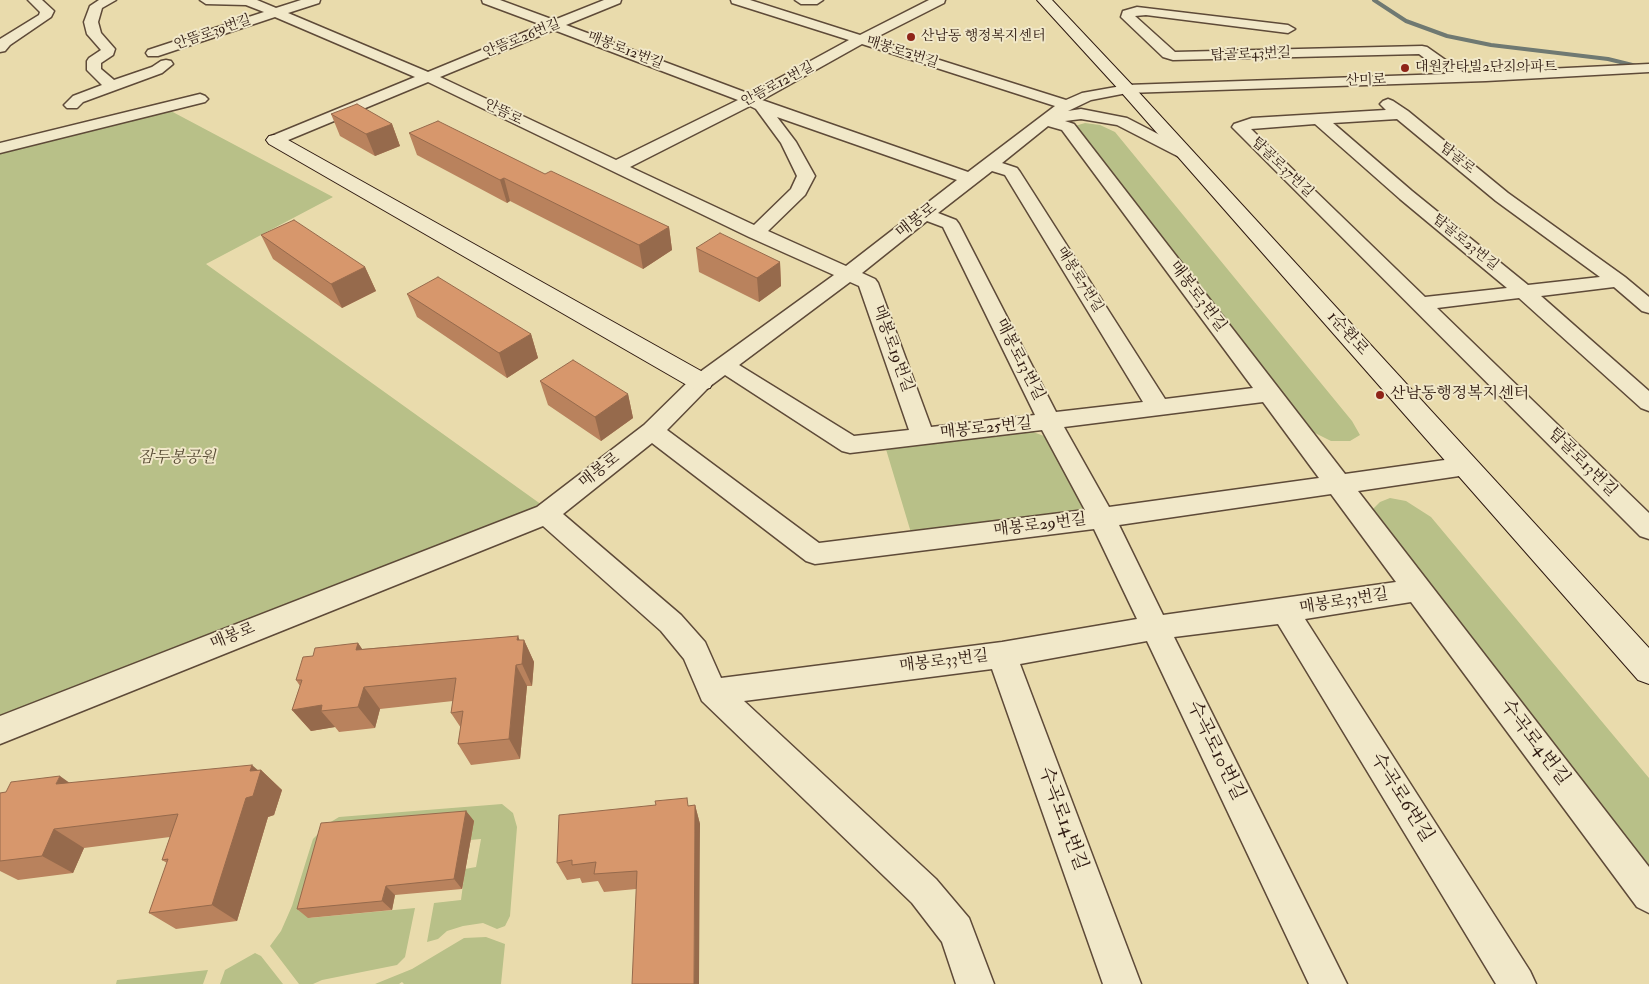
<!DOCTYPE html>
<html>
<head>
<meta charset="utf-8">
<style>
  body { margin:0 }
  canvas { display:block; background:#e9dbac }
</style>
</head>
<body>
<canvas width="1649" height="984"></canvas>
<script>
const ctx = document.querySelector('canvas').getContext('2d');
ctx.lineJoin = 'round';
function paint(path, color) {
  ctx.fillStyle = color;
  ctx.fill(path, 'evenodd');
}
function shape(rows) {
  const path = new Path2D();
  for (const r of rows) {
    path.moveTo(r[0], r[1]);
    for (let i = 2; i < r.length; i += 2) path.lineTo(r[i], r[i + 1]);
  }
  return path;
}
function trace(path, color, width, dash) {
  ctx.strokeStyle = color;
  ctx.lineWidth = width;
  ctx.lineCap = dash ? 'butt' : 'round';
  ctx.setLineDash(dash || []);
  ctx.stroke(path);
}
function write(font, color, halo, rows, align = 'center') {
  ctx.font = font + ' "IM FELL Double Pica","Noto Serif KR",serif';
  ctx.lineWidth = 4;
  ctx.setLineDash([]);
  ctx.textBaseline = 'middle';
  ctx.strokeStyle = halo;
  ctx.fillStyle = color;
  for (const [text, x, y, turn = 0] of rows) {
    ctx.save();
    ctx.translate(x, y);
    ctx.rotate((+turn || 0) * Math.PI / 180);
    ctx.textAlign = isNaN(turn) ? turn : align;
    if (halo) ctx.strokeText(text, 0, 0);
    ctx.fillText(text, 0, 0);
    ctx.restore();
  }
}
paint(shape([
  [169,110,333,197,206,264,542,505,0,716,0,145],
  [1085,123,1100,125,1115,132,1352,421,1360,435,1350,441,1331,441,1303,427,1075,126],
  [1033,432,1047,437,1085,507,1080,517,912,536,885,446],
  [1390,498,1406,501,1431,517,1649,778,1649,881,1372,510,1380,502],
  [502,804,513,813,517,827,510,916,505,926,497,929,483,923,463,926,447,931,438,939,427,942,434,903,461,900,465,869,476,867,481,839,470,840,309,918,415,908,405,957,397,965,322,980,313,984,299,984,270,946,281,931,292,906,313,839,329,823,339,817],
  [486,937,505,944,501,984,404,984,402,982,399,984,375,984,412,969,464,938],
  [255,953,261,956,283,984,220,984,225,970],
  [208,970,203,984,116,984,117,980]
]), '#b8c088');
trace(shape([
  [1374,0,1406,21,1447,36,1491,45,1608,59,1649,69]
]), '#6f7972', 4);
const street = shape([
  [28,0,42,0,54,11,51,17,10,45,5,51,0,52,0,39,39,15,40,12,28,0],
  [99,0,116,0,102,8,98,22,101,33,115,49,113,55,101,63,101,69,114,80,152,67,161,61,166,60,171,61,173,64,162,73,83,102,77,108,67,108,64,105,73,96,102,85,87,70,87,61,89,58,101,50,87,34,84,22,90,6,99,0],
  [200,0,257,0,276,8,301,0,320,0,319,3,288,13,428,72,542,25,483,3,482,0,500,0,554,20,604,0,621,0,620,3,566,25,750,94,849,40,732,3,731,0,750,0,860,35,929,0,945,0,944,3,873,39,1066,100,1082,93,1127,85,1446,74,1419,54,1173,60,1163,57,1121,17,1123,11,1137,7,1288,25,1295,29,1288,33,1146,15,1135,16,1175,52,1422,46,1427,47,1464,73,1649,64,1649,72,1486,81,1127,93,1091,100,1068,111,1081,109,1127,118,1191,151,1193,155,1191,159,1185,160,1117,125,1081,119,1065,121,1074,124,1345,474,1466,457,1475,460,1478,466,1475,472,1466,475,1358,491,1649,867,1649,913,1637,907,1411,602,1305,619,1530,971,1536,984,1496,984,1278,624,1174,637,1347,984,1309,984,1147,641,1020,664,1141,984,1103,984,992,669,744,701,936,879,969,918,994,984,956,984,942,942,912,903,702,701,684,659,661,631,543,526,0,744,0,716,537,507,644,425,693,377,834,275,749,237,428,82,281,143,269,143,267,140,269,137,415,77,275,17,158,56,148,56,146,53,148,50,264,12,246,5,206,4,200,0],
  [554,30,738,100,616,160,440,77,554,30],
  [862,44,1055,106,968,172,762,100,862,44],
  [750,106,756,109,781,143,797,176,791,189,754,225,630,167,750,106],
  [777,117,957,180,846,266,768,231,805,195,815,176,796,142,777,117],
  [1048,126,1062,130,1253,388,1165,399,1020,172,1017,168,1002,163,1048,126],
  [992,171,1005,175,1143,402,1056,412,959,224,956,220,938,213,992,171],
  [927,221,943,227,1035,415,931,427,878,283,875,279,862,273,927,221],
  [850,282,859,286,909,430,854,436,739,365,850,282],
  [725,375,842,451,850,453,1042,430,1085,510,819,543,667,430,709,387,725,375],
  [1263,402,1319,478,1109,507,1064,427,1263,402],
  [652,443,806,561,815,564,1094,529,1137,619,1002,642,721,678,705,642,681,615,563,514,652,443],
  [1331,494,1396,582,1163,615,1119,525,1331,494],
  [795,0,823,0,817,4,801,4,795,0],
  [200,94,205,96,208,99,205,102,0,153,0,143,200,94],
  [1388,99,1393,101,1408,111,1508,193,1625,277,1649,297,1649,313,1642,311,1614,287,1541,296,1649,391,1649,411,1641,408,1519,298,1437,308,1649,513,1649,539,1640,536,1232,127,1234,124,1252,118,1386,110,1380,104,1383,101,1388,99],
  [1397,119,1496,201,1600,277,1528,285,1412,191,1333,123,1397,119],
  [1315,124,1400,199,1507,288,1425,297,1251,129,1315,124]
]);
const secondary = shape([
  [1037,0,1052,0,1133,86,1649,648,1649,684,1638,680,1121,92,1037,0],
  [275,135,281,136,710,376,713,382,710,388,701,390,692,388,269,144,266,140,269,136,275,135]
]);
trace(street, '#5e4a38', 3);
trace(secondary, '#2f1a11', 2);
paint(street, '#f1e8c9');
paint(secondary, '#f1e8c9');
paint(shape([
  [331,114,392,124,400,146,375,156,340,136],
  [409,133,545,174,669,227,672,250,643,269,510,201,507,203,417,155],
  [261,235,365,267,376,291,342,308,273,259],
  [696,248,780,262,781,286,759,302,699,272],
  [407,294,531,334,538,358,507,378,417,317],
  [540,381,628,394,633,418,601,441,548,405],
  [518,636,519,640,524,640,534,662,532,686,527,686,520,759,471,765,458,744,461,728,451,713,453,701,380,709,375,728,339,732,335,727,311,731,292,710,300,686,296,680,313,656,358,643,362,649],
  [261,770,282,790,274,815,268,817,237,921,176,929,149,913,167,863,162,860,170,837,84,848,73,873,18,880,0,871,0,793,70,783],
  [695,805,700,824,636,889,604,892,598,881,582,883,580,878,567,880,557,863,689,806],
  [466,811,474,821,462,889,395,895,392,910,308,918,297,909]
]), '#b9825d');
paint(shape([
  [392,124,400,146,375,156,366,134],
  [504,178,510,201,507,203,500,180],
  [669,227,672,250,643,269,639,245],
  [780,262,781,286,759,302,757,278],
  [365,267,376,291,342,308,331,284],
  [531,334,538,358,507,378,499,353],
  [628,394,633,418,601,441,595,417],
  [518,636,523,649,524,640,534,662,532,686,522,664,517,640],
  [358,643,373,665,356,650],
  [516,665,527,686,520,759,509,739],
  [364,687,380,709,375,728,358,707],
  [322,705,321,711,335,727,311,731,292,710],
  [252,765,260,772,261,770,282,790,274,815,268,817,237,921,212,905,246,798,250,771],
  [60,776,88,796,56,784],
  [695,805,700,824,699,984,694,984],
  [466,811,474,821,462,889,454,879],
  [54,829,84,848,73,873,42,856],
  [386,886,395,895,392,910,382,901]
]), '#966a4c');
const building = shape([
  [357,104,392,124,366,134,331,114,357,104],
  [438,121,545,174,551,171,669,227,639,245,504,178,500,180,409,133,438,121],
  [294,220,365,267,331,284,261,235,294,220],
  [720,233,780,262,757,278,696,248,720,233],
  [438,277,531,334,499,353,407,294,438,277],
  [573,360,628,394,595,417,540,381,573,360],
  [518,636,517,640,524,640,522,664,516,665,509,739,458,744,463,711,451,713,456,678,364,687,358,707,321,711,322,705,292,710,302,680,296,680,303,657,313,656,315,648,358,643,356,650,518,636],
  [252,765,250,771,261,770,253,796,246,798,212,905,149,913,168,859,162,860,178,814,54,829,42,856,0,861,0,793,6,792,11,782,60,776,56,784,252,765],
  [687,798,688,806,695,805,694,984,632,984,637,871,594,874,596,862,572,865,572,860,557,863,559,815,656,805,655,801,687,798],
  [466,811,454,879,386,886,382,901,297,909,321,823,466,811]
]);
paint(building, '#d7976c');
trace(building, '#966a4c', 1);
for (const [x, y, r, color] of [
  [911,37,5,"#8f2418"],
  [1405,68,5,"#8f2418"],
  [1380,395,5,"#8f2418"]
]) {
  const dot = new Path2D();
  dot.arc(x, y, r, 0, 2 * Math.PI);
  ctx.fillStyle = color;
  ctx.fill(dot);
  trace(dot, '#f1e8c9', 2);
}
write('14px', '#2f1a11', '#f1e8c9', [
  ["안뜸로39번길",213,33,-19],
  ["안뜸로26번길",522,39,-22],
  ["매봉로12번길",625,51,21],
  ["매봉로2번길",902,53,18],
  ["탑골로43번길",1251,55,-2],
  ["산미로",1366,81,-2],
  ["안뜸로12번길",778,85,-28],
  ["안뜸로",503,113,26],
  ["탑골로",1457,159,39],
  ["탑골로37번길",1282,168,44],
  ["탑골로23번길",1465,243,39],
  ["매봉로7번길",1079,280,58]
]);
write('14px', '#2f1a11', '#f1e8c9', [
  ["산남동 행정복지센터",921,37],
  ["대원칸타빌2단지아파트",1415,68]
], 'left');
write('16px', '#2f1a11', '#f1e8c9', [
  ["매봉로",917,221,-38],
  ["매봉로3번길",1197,297,53],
  ["1순환로",1347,334,48],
  ["매봉로19번길",892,349,70],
  ["매봉로13번길",1019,360,63],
  ["매봉로25번길",986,429,-6],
  ["탑골로13번길",1582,463,45],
  ["매봉로",600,471,-38],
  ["매봉로29번길",1040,526,-7],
  ["매봉로33번길",1344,602,-9],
  ["매봉로",233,637,-22],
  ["매봉로33번길",944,662,-7]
]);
write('16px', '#2f1a11', '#f1e8c9', [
  ["산남동행정복지센터",1390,395]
], 'left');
write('italic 16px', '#584c35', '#f1e8c9', [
  ["잠두봉공원",177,459]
]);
write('19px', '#2f1a11', '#f1e8c9', [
  ["수곡로4번길",1534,743,53],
  ["수곡로10번길",1215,751,64],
  ["수곡로6번길",1401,798,58],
  ["수곡로14번길",1062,819,70]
]);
</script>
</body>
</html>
